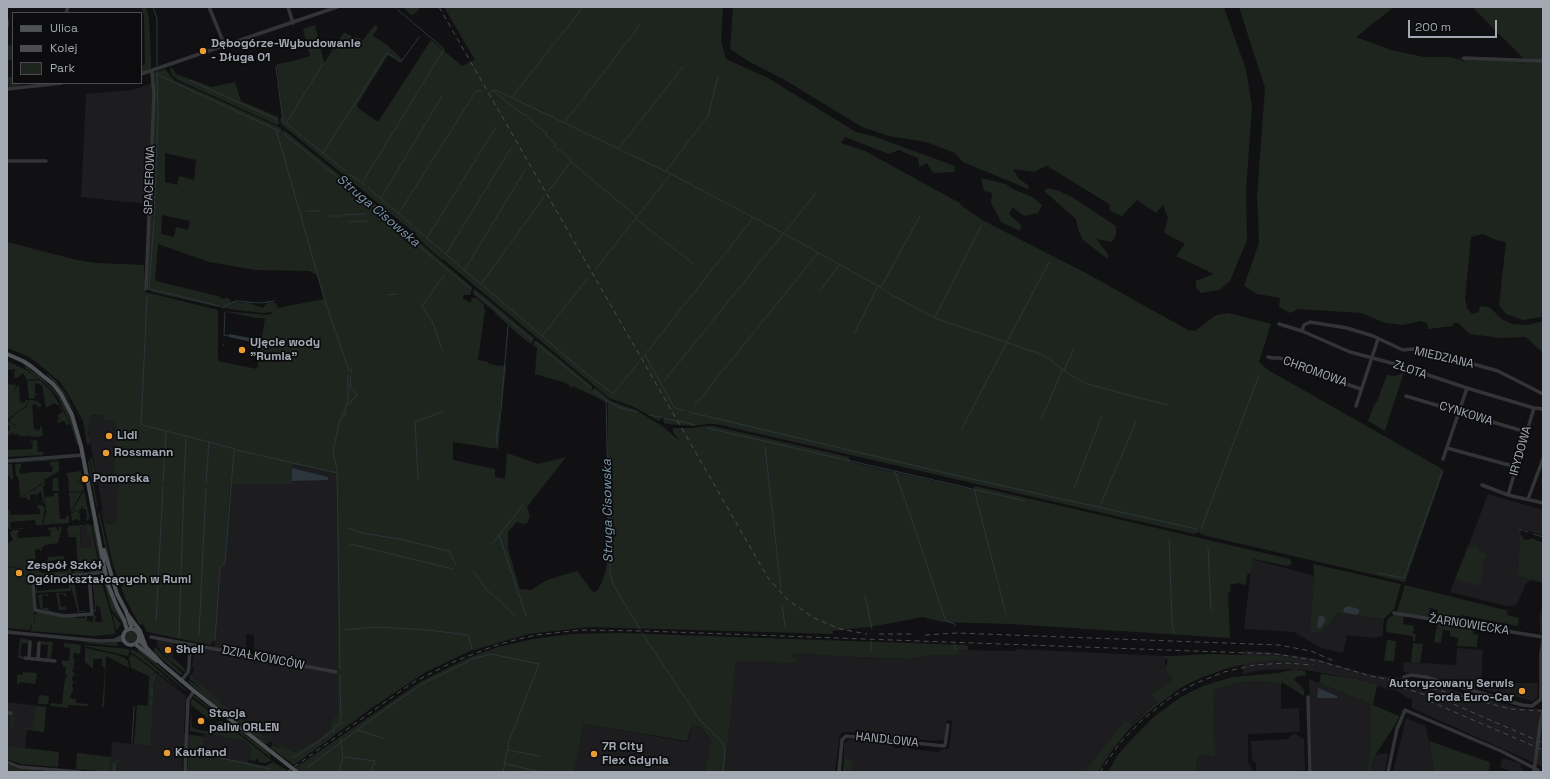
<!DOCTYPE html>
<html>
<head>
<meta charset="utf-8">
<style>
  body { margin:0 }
  #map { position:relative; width:1550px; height:779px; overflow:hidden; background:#111113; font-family:"Space Grotesk",sans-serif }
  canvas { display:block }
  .frame { position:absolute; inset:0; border:8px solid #a3a9b3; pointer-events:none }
  .legend { position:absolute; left:12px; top:12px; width:130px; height:72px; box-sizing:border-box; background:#0c0c0e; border:1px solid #484b50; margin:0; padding:5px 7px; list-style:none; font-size:12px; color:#a3a9b3 }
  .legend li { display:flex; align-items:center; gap:8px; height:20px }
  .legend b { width:20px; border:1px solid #484b50 }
  .scale { position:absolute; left:1408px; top:20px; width:89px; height:18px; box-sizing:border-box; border:2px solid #a3a9b3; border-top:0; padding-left:5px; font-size:12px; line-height:14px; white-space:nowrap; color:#a3a9b3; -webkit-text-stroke:3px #0c0c0e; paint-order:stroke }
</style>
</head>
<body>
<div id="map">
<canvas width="1550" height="779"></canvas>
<div class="frame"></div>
<ul class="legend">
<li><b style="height:5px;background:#4e5156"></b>Ulica</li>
<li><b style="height:5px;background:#494c50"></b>Kolej</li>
<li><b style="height:11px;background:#1e251e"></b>Park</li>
</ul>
<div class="scale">200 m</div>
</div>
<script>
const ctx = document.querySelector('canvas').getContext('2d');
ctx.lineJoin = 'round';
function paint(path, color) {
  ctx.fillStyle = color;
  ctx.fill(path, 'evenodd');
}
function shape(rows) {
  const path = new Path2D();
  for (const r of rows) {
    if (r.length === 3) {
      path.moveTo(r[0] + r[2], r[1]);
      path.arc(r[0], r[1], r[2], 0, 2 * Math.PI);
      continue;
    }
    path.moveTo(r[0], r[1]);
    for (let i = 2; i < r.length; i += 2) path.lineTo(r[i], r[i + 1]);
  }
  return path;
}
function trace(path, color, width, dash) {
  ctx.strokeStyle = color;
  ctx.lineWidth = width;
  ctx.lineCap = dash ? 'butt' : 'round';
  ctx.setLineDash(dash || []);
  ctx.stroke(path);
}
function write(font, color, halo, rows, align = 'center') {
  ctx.font = font + ' "Space Grotesk",sans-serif';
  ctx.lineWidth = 3.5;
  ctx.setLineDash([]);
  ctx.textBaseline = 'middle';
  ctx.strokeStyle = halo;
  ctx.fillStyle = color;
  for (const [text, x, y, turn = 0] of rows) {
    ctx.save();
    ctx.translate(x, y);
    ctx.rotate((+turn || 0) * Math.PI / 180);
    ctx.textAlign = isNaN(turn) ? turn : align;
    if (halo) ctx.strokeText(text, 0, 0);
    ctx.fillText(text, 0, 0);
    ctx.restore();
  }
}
paint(shape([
  [152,83,152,108,147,204,81,197,86,94,133,90],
  [82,414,116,418,123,421,116,525,105,523,87,424],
  [232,450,336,474,337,536,338,715,336,718,333,718,330,728,319,739,295,752,282,745,279,748,220,702,191,678,194,668,192,666,194,652,198,649,214,650,219,565,225,563],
  [246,634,254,635,254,653,246,652],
  [1488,494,1543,510,1543,536,1521,528,1518,576,1532,580,1526,583,1517,604,1512,606,1506,606,1450,592,1455,579,1479,585,1485,568,1483,565,1488,554,1470,548,1469,544],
  [82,525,87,525,91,534,91,548,81,549,80,530],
  [1252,559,1314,576,1310,627,1312,632,1320,634,1338,613,1384,619,1382,636,1373,638,1347,635,1343,653,1321,648,1294,632,1244,629],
  [1543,600,1543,633,1540,633,1540,623,1539,621],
  [157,640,174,642,173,658,172,659,155,644,157,643],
  [1457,648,1483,650,1481,683,1538,683,1537,698,1533,701,1482,689,1482,684,1477,683,1476,688,1431,676,1403,672,1404,662,1456,665],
  [1016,649,1165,656,1165,669,1173,680,1151,694,1157,702,1130,725,1125,720,1084,772,843,772,844,744,849,739,892,743,893,747,896,748,902,748,904,745,909,745,909,749,939,752,940,750,949,748,952,721,947,720,944,740,937,740,936,741,866,735,863,733,846,732,840,734,835,772,725,772,736,662,796,663,796,660,791,655,804,654,832,656,908,659,927,656,959,653,960,650,1016,651],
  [1243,651,1268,652,1316,659,1367,674,1421,681,1424,684,1426,683,1523,709,1543,709,1543,767,1412,708,1412,699,1408,698,1394,689,1391,690,1377,686,1375,684,1356,679,1299,669,1262,670,1243,674],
  [154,671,186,696,184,733,204,737,205,734,244,741,251,748,248,764,183,749,182,772,110,772,112,742,151,746],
  [1309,679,1371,704,1371,740,1367,772,1312,772],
  [1246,681,1255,681,1281,684,1281,709,1299,708,1300,732,1248,734,1248,758,1247,761,1251,766,1252,772,1196,772,1198,755,1215,757,1214,690],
  [7,702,46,707,44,732,27,730,25,748,7,746],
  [1406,718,1426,726,1434,772,1393,772],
  [584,724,688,742,692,725,701,727,711,742,705,772,574,772],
  [1294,733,1304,739,1305,770,1294,771,1294,772,1256,772,1256,764,1252,760,1251,741,1287,739],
  [1388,753,1385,772,1371,772,1375,755],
  [1503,758,1521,764,1520,766,1525,772,1513,772,1500,767]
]), '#1d1d20');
paint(shape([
  [141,7,146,7,149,18,151,60,151,69,141,73,141,67,145,64,144,16],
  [403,7,419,7,419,9,415,14,411,15],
  [444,7,723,7,721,41,726,59,768,78,856,132,873,136,955,166,954,172,933,173,927,163,919,167,918,158,899,150,889,154,845,137,841,143,865,151,960,203,962,206,984,221,1086,273,1188,330,1195,331,1216,315,1229,313,1271,324,1259,362,1268,370,1444,470,1405,582,1207,536,1201,534,1199,532,1194,534,716,424,707,424,694,426,666,424,664,423,663,418,662,418,659,421,634,407,609,398,445,261,440,258,426,246,414,233,378,203,281,124,280,118,283,119,277,64,294,61,310,56,303,29,315,25,324,63,344,32,353,37,360,38,362,41,375,25,378,27,373,36,386,44,402,59,400,62,388,55,357,105,358,108,378,122,431,40,462,66,475,60],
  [733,7,1224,7,1246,70,1252,106,1246,191,1247,240,1230,281,1219,290,1201,293,1196,288,1196,281,1214,274,1176,256,1185,244,1164,233,1168,218,1163,205,1156,213,1137,200,1122,216,1110,211,1109,204,1047,166,1039,169,1035,172,1013,169,1019,179,1029,186,1028,189,963,162,955,153,926,142,889,136,862,127,785,80,750,62,730,49],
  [1239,7,1394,7,1356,37,1391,50,1424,57,1450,57,1461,60,1468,65,1459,57,1524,59,1472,7,1543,7,1543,315,1541,317,1523,320,1506,314,1499,305,1506,242,1496,240,1483,234,1471,237,1465,299,1467,308,1472,314,1479,312,1480,306,1489,307,1502,319,1512,324,1528,325,1543,321,1543,353,1526,337,1501,338,1470,334,1458,323,1453,323,1453,326,1428,329,1427,323,1421,321,1403,325,1385,323,1361,313,1298,309,1290,313,1279,307,1280,298,1257,294,1244,286,1259,243,1257,196,1265,88],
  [7,45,13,46,13,61,7,59],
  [172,67,176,74,212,87,235,82,241,101,278,117,279,124,277,125,178,80,172,75,170,69],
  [165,69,174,80,281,128,282,132,284,130,405,228,427,249,472,287,471,294,469,295,463,295,463,298,470,303,472,298,476,298,484,304,484,309,485,310,478,360,488,362,488,363,493,365,506,366,498,449,453,442,453,460,495,469,495,477,505,479,507,453,538,464,566,457,527,507,530,517,527,523,523,524,517,522,508,532,508,549,520,589,531,590,547,580,577,571,593,592,597,591,602,582,607,565,608,403,573,386,572,388,566,383,535,374,537,348,532,345,536,340,592,386,591,390,593,391,595,388,611,401,636,410,662,426,681,442,673,432,673,428,694,428,705,426,713,426,849,457,850,462,974,490,975,486,1290,559,1292,563,1290,565,1287,566,1253,559,1251,573,1247,575,1246,585,1237,583,1230,585,1231,591,1228,594,1230,638,1009,624,942,622,923,617,870,627,832,631,834,634,589,627,529,634,470,651,426,672,373,707,294,765,272,749,271,747,273,744,278,748,282,745,295,752,319,739,330,728,333,718,336,718,338,715,337,536,336,474,292,464,292,484,230,484,225,563,219,566,215,639,210,645,147,632,143,624,140,625,139,624,126,600,121,587,123,585,122,581,121,581,120,584,113,565,101,511,102,511,105,523,116,525,119,475,96,479,97,485,95,485,90,458,92,457,96,476,114,474,115,457,117,457,117,454,119,453,119,451,116,451,115,447,116,421,104,420,104,416,92,415,91,417,89,418,88,435,90,435,90,444,87,445,83,421,70,397,60,382,36,362,25,355,7,348,7,242,77,260,97,263,144,265,145,292,218,310,218,361,257,369,265,318,255,318,223,311,267,315,271,314,273,312,261,313,223,308,152,292,147,288,155,111,155,81,153,73],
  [165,153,196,160,194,180,179,176,177,185,165,182],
  [162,215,190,221,188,230,176,227,174,237,161,234],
  [158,244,209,262,256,270,309,271,317,275,324,299,278,308,276,303,268,302,263,308,246,302,242,303,233,301,231,304,231,301,228,298,222,299,218,296,160,282,155,280],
  [7,77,13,77,13,83,21,83,21,85,9,87],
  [981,178,1006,184,1011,188,1032,197,1042,205,1038,213,1024,216,1012,207,1009,214,1021,225,1020,231,1001,222,991,203,992,193,984,191],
  [1048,188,1059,191,1072,197,1116,226,1116,235,1112,242,1096,239,1108,254,1108,259,1083,240,1078,229,1076,219,1044,191],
  [475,289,534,338,531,344,519,335,495,313,495,312,474,295,473,292],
  [7,361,24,369,23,373,17,378,14,378,15,369,7,370],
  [26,366,42,378,58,394,71,417,79,445,77,445,71,425,58,397,46,384,25,368],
  [24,369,32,374,39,379,27,380,23,373],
  [1404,371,1404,372,1385,431,1368,421,1374,405,1377,402,1387,375,1395,376,1399,375],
  [47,373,56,381,66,394,76,415,64,394,47,375],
  [40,380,51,391,60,405,57,405,54,403,46,408,42,385,35,383,35,393,38,395,34,395,35,398,29,399,27,381],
  [7,384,16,385,13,392,19,384,20,402,25,403,25,400,28,400,28,402,25,407,18,411,8,419,7,400,10,396,7,399],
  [29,400,33,400,34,401,36,401,41,404,41,407,37,407,37,404,32,405,34,429,40,430,40,427,42,427,43,436,32,437,9,420,19,411,26,408],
  [61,406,70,424,67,425,64,421,58,423,57,420,59,419,58,415,63,412,60,407],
  [7,421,13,423,15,428,13,432,7,437,7,431,9,431,10,428,10,425,7,426],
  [15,425,19,427,31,437,29,437,29,436,19,436,19,434,13,435],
  [37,440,38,452,43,452,43,455,7,457,7,450,32,449,33,443,31,443,30,441],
  [89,458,94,486,98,508,96,506,88,463],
  [56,459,59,460,15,463,16,462],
  [59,461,59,464,58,464,59,466,59,471,46,479,43,478,45,481,20,498,19,485,20,484,19,484,18,477,16,475,15,464,21,464,21,469,19,469,20,474,32,472,52,472,53,467,50,466,50,462],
  [7,463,12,464,13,479,10,479,10,476,7,476],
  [81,471,83,484,74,479,83,485,84,489,82,491,69,492,68,478,66,473],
  [53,478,58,478,59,491,52,491],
  [45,482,45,485,43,486,45,504,44,502,41,501,43,500,41,492,37,494,37,501,39,502,37,502,36,494,30,495,30,500,27,500,27,497,21,498],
  [84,491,89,515,89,519,87,521,85,519,87,519,86,509,83,509,82,506,81,506,81,509,71,513],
  [82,492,80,495,71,512,69,493],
  [54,493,58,493,60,519,66,519,66,516,69,516,69,523,54,524,49,518,46,509,45,497,54,496],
  [37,505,41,505,45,508,42,525,36,525,35,520,10,522,11,529,22,528,23,529,9,529,7,524,7,510,9,510,11,515,40,514,40,509,38,509],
  [79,510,80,519,81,520,78,521,78,519,73,520,72,522,71,514],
  [46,511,49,518,53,524,43,525],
  [99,512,111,563,109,564,98,515],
  [87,524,91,525,100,572,90,572,91,569,87,565,83,568,83,573,73,574,74,571,78,570,76,537,68,537,68,535,73,534,68,534,67,528,69,526,82,525,82,527,80,527,80,534,75,534,83,535,80,535,81,548,91,548,91,535,88,534,86,525],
  [92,524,94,525,96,532,102,565,100,566],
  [56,527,57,530,59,530,59,527,62,527,58,543,45,545,41,549,42,551,40,551,40,549,35,550,36,569,43,573,67,571,70,568,70,566,67,566,67,565,70,564,72,574,36,577,33,579,32,582,34,611,34,622,32,624,35,622,34,615,38,612,63,617,75,616,76,618,85,618,85,616,87,615,87,621,93,622,93,615,95,615,97,617,95,618,95,622,102,622,100,607,96,605,96,611,93,612,93,610,95,610,94,596,92,579,91,579,91,577,100,576,114,625,115,634,94,636,30,631,32,627,32,624,29,630,7,628,7,590,8,590,7,589,7,568,26,566,29,570,30,577,30,570,27,566,7,567,7,544,13,540,10,533,13,530,19,530,19,533,17,533,18,538,36,537,50,536,51,530,48,530,48,528],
  [1520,535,1523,536,1523,539,1528,540,1531,538,1543,543,1543,583,1518,576],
  [1469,544,1470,548,1477,546,1479,551,1488,554,1483,565,1485,568,1479,586,1455,579],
  [47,555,48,557,64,556,64,559,66,559,66,561,64,562,63,560,48,561,49,563,47,563,45,561,48,560],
  [1313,564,1401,584,1394,609,1384,619,1338,613,1320,634,1312,632,1310,627,1314,576],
  [102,574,104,576,112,600,123,623,111,609],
  [75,578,81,578,81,581,80,581,79,579,74,579,75,586,79,611,84,611,85,608,85,612,78,612,72,591,71,583],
  [69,582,71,583,71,591,36,593,36,585,39,585,36,586,37,591,69,588,69,583,66,583],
  [1405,585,1509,611,1507,612,1507,615,1519,618,1518,626,1461,615,1459,622,1436,619,1438,610,1430,608,1428,618,1397,612],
  [56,593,66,593,66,596,64,596,64,594,59,594,61,607,65,607,66,604,66,610,59,610],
  [48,594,48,597,46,595,42,596,43,608,48,608,49,611,40,608,38,595],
  [112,613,121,624,117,630,116,630],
  [1396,614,1404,616,1403,624,1414,626,1413,634,1416,634,1415,641,1413,640,1413,636,1386,632,1387,620,1390,617],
  [1437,621,1474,627,1473,634,1478,635,1477,647,1457,646,1458,638,1450,636,1450,631,1443,630,1441,643,1434,642,1436,629,1437,629],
  [131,637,5.5],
  [620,633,965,645,968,646,968,650,960,650,959,654,927,656,908,659,832,656,804,654,791,655,797,660,796,663,736,662,725,772,705,772,711,741,701,727,692,725,687,741,584,724,574,772,301,772,295,768,420,682,468,658,498,647,533,639,572,634],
  [20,638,30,640,28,643,22,643,20,655,23,656,23,659,18,658],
  [1387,640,1396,641,1394,661,1384,661],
  [39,641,53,642,51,659,47,658,48,645,41,644],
  [86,642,104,643,117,642,118,645,117,646,84,643],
  [64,643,81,645,80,654,74,653,73,659,79,660,79,662,79,660,74,660,74,667,78,667,79,665,78,669,78,668,74,667,72,672,74,672,74,674,77,675,78,673,78,677,77,675,74,675,72,679,73,682,77,682,77,680,77,685,77,683,74,682,72,685,73,689,76,690,77,688,76,693,76,690,73,690,72,693,71,693,70,698,76,699,76,703,88,704,88,706,102,707,105,669,102,665,102,658,100,659,93,659,93,669,85,662,85,648,117,655,125,658,128,661,129,668,106,656,104,707,68,705,68,708,51,706,50,707,51,703,62,704,65,678,67,678,67,675,65,674,66,667,63,667,62,663,62,660,69,661,70,648,64,647],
  [1413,643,1423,644,1420,663,1411,662],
  [84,645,129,649,129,653,128,656,84,646],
  [157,646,161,649,172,659,173,658,186,670,184,672,168,659],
  [155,647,166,658,183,674,179,674,155,653,154,650],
  [131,649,139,653,183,692,134,654,131,653],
  [140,649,185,689,188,693,138,651],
  [1208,654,1277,656,1304,661,1273,660,1254,662,1228,668,1200,678,1180,688,1154,708,1131,727,1114,748,1098,772,1084,772,1125,720,1131,725,1157,702,1151,694,1173,680,1165,669,1168,660,1165,658,1165,656,1174,656],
  [131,655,133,655,154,671,151,746,134,744,137,705,148,706,149,676,131,668,129,658],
  [1295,669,1305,671,1306,675,1296,677,1294,680,1302,687,1304,690,1304,696,1282,682,1281,684,1255,681,1246,681,1214,690,1215,757,1198,755,1196,772,1108,772,1117,756,1132,739,1156,715,1181,697,1203,686,1232,677,1279,673],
  [23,672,36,673,37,676,35,684,20,682,19,684,17,684,17,675,22,675],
  [1321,674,1356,679,1375,684,1377,686,1373,705,1399,716,1395,725,1374,757,1371,772,1367,772,1371,740,1371,704,1319,683],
  [190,675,192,675,192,678,219,699,220,702,270,741,269,743,261,737,268,743,265,744,224,713,190,684,188,679,204,692,190,679],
  [39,695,49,696,48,704,38,704],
  [195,696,222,717,222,718,193,697],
  [193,699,215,716,212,719,209,719,191,705,191,700],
  [36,706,46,707,44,732,10,727,11,714,13,714,13,718,14,719,14,727,33,729],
  [191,710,192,727,195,729,215,733,219,729,222,730,220,728,221,726,216,722,222,721,270,759,271,761,265,763,259,762,258,758,255,761,249,760,251,748,244,741,190,731],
  [224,721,231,724,269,753,271,758],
  [190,735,204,737,202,753,265,766,273,762,287,770,282,772,187,772],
  [1429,741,1489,762,1490,766,1488,772,1434,772],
  [7,746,59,752,58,767,21,764,7,759],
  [77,753,111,757,110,772,76,769],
  [845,757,852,759,851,772,843,772],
  [118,758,120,761,117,763,116,772,111,772,112,763],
  [7,764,18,769,57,772,7,772]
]), '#1e251e');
paint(shape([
  [229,334,251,338,251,342,229,337],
  [292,468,328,477,328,480,292,481],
  [1348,606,1359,609,1359,613,1356,615,1343,612,1344,608],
  [1319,616,1323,616,1326,619,1321,628,1317,627],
  [1318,688,1337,696,1337,698,1317,698]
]), '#2b353b');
trace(shape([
  [153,7,157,19,157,66],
  [276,66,283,122],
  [158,75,279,131],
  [189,80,278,120],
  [493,91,521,113,528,116,535,125,546,132,546,135,555,143,555,147,571,159,571,162,637,217],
  [491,92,494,90,500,92,671,174,783,233,880,287,890,294,935,318,1043,355,1069,374,1087,384,1167,405],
  [512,97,583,7],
  [565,122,638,28,639,25],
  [286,123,323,64],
  [286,123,302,136],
  [276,129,325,301,349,371],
  [284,134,408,234,426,252,471,289],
  [304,138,323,153,387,53,401,62,419,37],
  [619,148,683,67],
  [323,153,346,171],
  [666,171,708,116,718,77],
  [349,174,361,182],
  [364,185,362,183,444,49,397,9],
  [368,188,412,225],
  [548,192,571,162],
  [381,198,442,96],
  [306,211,320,211],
  [399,213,476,91,482,91],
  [344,215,366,214],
  [154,216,158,115,157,72],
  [331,216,340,216],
  [636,219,686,258,693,264],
  [349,222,367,221],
  [415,228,427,238,496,127],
  [427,238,582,370,613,394,639,362],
  [446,254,511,148],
  [595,270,670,175],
  [464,271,525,170],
  [481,284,544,197],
  [881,287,920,216],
  [150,289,219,306],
  [149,290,154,219],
  [473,291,533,341],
  [820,291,839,265],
  [387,295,397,294],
  [223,308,224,306,236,301,261,303,274,301],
  [225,312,224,335,229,336],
  [935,317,981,226],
  [854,334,878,286],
  [542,336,587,279],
  [145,340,147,296],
  [145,342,141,424,142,425,186,436,184,483],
  [535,342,592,389],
  [223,344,224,346],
  [442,350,433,323,422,306,445,274],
  [645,355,674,407,678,409,686,411],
  [643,357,753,218],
  [1064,370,1074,349],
  [351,373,352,368],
  [664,381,816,193],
  [593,390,606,400,610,573,614,586,640,629],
  [606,400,618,407,637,412],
  [348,404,350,404,353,399,358,395,350,388,351,376],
  [695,405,818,253],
  [501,409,508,326],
  [689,412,971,479],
  [649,415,661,417],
  [343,417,346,415,345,410],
  [664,418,676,421],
  [1041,420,1063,369],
  [679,421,695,425],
  [707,428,1025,501],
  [961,430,1049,262],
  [186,436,209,442,206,483],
  [209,442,235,449],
  [498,446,496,440,500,413],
  [765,446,781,589],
  [895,471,946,621,955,624,955,626],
  [418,479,415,422,442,412],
  [972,479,1197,529],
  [163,482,166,433],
  [1074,488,1102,416],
  [974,489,1006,614],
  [1100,506,1136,422],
  [348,528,362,533,399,539,449,551,456,565],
  [1201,529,1259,375],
  [1519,529,1528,532],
  [1533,534,1543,537],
  [499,535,526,616],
  [1169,539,1172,621,1174,633],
  [493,543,523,505],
  [350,544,453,569],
  [1208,548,1211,610],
  [473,571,486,589,515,615],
  [1378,573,1404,578,1442,472],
  [865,595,872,629],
  [782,605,785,626],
  [156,622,163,486],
  [344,630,375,627,428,630,468,635,472,649],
  [642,633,699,719,723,743,725,751,723,772],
  [199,634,206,488],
  [179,637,184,485],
  [215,640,220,567,225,563,234,451,235,450,241,451,337,473],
  [871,641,871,651],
  [955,644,955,650],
  [340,669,337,470,333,451,339,424,348,401,348,375],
  [153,681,155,675],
  [152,696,152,689],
  [151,704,152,702],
  [357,730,397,701,424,683,475,658,491,654,539,664,509,741,503,772],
  [334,732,334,728,341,723,340,675],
  [132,743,134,707],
  [508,750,539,756],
  [189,751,271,769],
  [293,757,296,756,313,745,334,730],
  [344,757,375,761,370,772],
  [114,764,114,772],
  [506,764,536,771],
  [308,767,341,742,340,739],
  [102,771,109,772],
  [339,771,343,757,341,742,357,730,383,738]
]), '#2b353b', 1);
trace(shape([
  [209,7,225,46],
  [288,7,293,23],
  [66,13,68,7],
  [7,20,7,26],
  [1464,58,1543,61],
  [141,74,337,7],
  [7,89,62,83],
  [7,161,46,161],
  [146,289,154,94,152,72],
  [1279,324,1302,331,1350,352,1395,364,1467,388,1534,408,1543,409],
  [1302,331,1304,325,1310,322,1347,328,1373,336,1403,350,1413,349,1427,351,1498,371,1543,394],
  [1268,357,1273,358,1280,358,1316,374,1361,389],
  [1406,396,1526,432],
  [1356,406,1378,339],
  [1447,448,1516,467],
  [1443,459,1467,388],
  [7,461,83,455],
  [1482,485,1508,495,1543,503],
  [1508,495,1534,408],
  [1528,499,1543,459],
  [89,574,37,578,33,582,35,610,64,616,92,614,89,574,105,572],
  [1394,613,1543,637],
  [7,632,99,641,124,640],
  [151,637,336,672],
  [114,640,123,636],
  [25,658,55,661],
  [29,658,30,642],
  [38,659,39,643],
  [1404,677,1411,675,1426,677,1522,705,1532,706,1540,700,1541,696,1541,655,1543,640],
  [181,681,188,672,189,667,190,644],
  [1308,697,1310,772],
  [7,713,11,713],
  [7,762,19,767,80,772],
  [185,772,188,700,194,691],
  [839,772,842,740,846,736,944,746,945,745,948,725],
  [1388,772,1397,729,1405,710,1501,751,1538,770]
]), '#323437', 3.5);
trace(shape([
  [7,354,23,361,32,367,53,384,61,394,72,415,81,446,107,582,117,607,124,620,127,630],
  [104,550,117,594,126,611,132,629],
  [128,615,140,631,146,647],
  [131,637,8],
  [139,640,162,664,194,691,297,772],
  [135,644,157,661]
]), '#4e5156', 4);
trace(shape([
  [439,7,768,578,788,600,814,618,840,629,867,634],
  [879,634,915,634],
  [925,635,957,633,1279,645,1311,651,1336,662],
  [1394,685,1451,703,1543,743],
  [1429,701,1543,750],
  [287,772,395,695,414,682,453,662,494,646,515,640,536,635,581,630,645,631,1276,654,1319,661,1371,676,1427,687,1510,709,1543,711],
  [1100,772,1119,744,1142,720,1170,698,1194,684,1224,672,1254,665,1286,663,1313,665]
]), '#494c50', 1, [5, 4]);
trace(shape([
  [1534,772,1540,725,1543,712]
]), '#323437', 3.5);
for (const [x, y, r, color] of [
  [203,51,4,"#ea9c32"],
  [242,350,4,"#ea9c32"],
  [109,436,4,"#ea9c32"],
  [106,453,4,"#ea9c32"],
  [85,479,4,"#ea9c32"],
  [19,573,4,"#ea9c32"],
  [168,650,4,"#ea9c32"],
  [1522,691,4,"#ea9c32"],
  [201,721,4,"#ea9c32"],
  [167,753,4,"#ea9c32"],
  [594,754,4,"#ea9c32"]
]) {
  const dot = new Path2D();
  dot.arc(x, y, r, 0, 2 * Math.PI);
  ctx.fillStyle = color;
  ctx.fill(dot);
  trace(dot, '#0c0c0e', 1.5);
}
write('bold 12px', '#a3a9b3', '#0c0c0e', [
  ["Dębogórze-Wybudowanie",211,44],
  ["- Długa 01",211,58],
  ["Ujęcie wody",250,343],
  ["\"Rumia\"",250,357],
  ["Lidl",117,436],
  ["Rossmann",114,453],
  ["Pomorska",93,479],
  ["Zespół Szkół",27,566],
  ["Ogólnokształcących w Rumi",27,580],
  ["Shell",176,650],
  ["Autoryzowany Serwis",1514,684,"right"],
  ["Forda Euro-Car",1514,698,"right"],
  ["Stacja",209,714],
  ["paliw ORLEN",209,728],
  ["7R City",602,747],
  ["Flex Gdynia",602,761],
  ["Kaufland",175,753]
], 'left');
write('12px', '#a3a9b3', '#0c0c0e', [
  ["SPACEROWA",150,180,-88],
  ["MIEDZIANA",1444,358,13],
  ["ZŁOTA",1410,370,19],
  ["CHROMOWA",1315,372,20],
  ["CYNKOWA",1466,414,17],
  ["IRYDOWA",1521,451,-74],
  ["ŻARNOWIECKA",1469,625,9],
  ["DZIAŁKOWCÓW",263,658,11],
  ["HANDLOWA",887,740,6]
]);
write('italic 13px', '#7b9aad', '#0c0c0e', [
  ["Struga Cisowska",378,211,40],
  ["Struga Cisowska",608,511,-91]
]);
</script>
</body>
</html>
